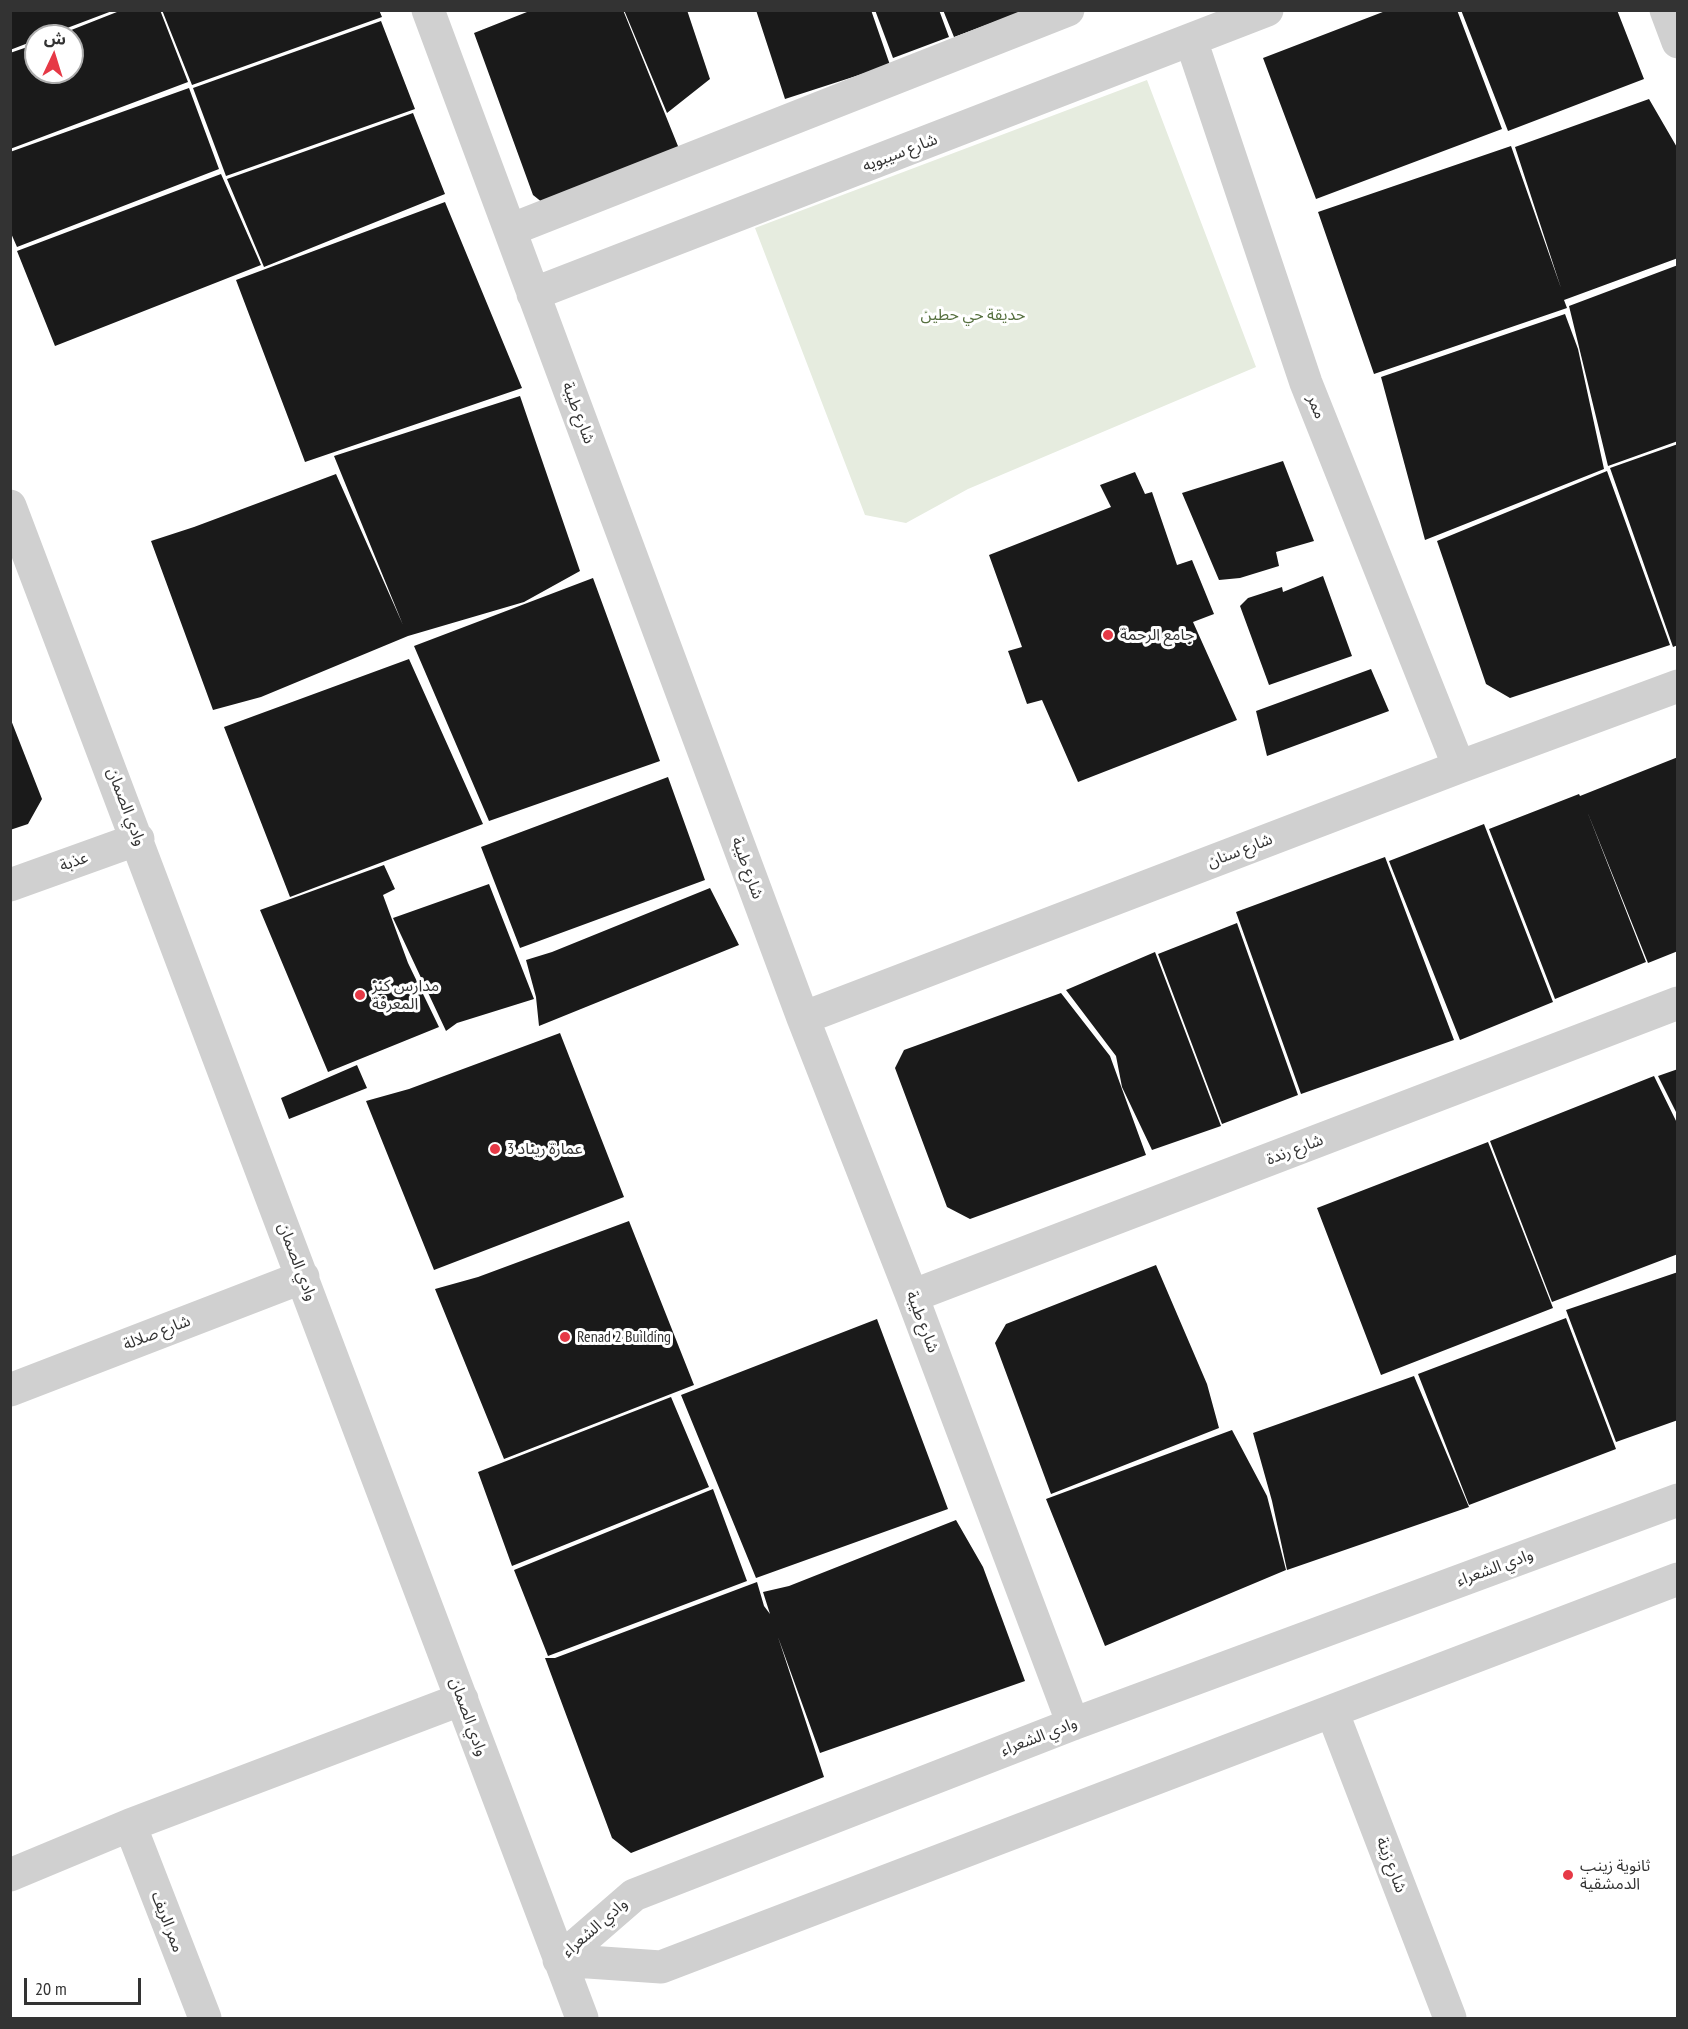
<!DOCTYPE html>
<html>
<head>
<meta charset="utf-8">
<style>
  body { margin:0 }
  #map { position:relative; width:1688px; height:2029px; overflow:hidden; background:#fff; font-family:"PT Sans Narrow","Noto Sans Arabic",sans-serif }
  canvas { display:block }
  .frame { position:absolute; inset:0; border:12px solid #333; pointer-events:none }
  .north { position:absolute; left:24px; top:24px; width:60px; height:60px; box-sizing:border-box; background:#fff; border:2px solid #adadad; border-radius:50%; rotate:4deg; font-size:16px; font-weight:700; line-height:24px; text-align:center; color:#333 }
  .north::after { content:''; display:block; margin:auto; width:21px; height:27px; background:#e63946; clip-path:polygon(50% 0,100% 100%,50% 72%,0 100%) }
  .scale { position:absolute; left:24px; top:1978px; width:117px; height:27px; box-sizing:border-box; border:3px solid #333; border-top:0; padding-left:8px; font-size:18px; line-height:21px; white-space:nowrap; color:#333; -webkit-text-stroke:4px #fff; paint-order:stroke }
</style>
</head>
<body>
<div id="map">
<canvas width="1688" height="2029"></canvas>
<div class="frame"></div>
<div class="north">ش</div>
<div class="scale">20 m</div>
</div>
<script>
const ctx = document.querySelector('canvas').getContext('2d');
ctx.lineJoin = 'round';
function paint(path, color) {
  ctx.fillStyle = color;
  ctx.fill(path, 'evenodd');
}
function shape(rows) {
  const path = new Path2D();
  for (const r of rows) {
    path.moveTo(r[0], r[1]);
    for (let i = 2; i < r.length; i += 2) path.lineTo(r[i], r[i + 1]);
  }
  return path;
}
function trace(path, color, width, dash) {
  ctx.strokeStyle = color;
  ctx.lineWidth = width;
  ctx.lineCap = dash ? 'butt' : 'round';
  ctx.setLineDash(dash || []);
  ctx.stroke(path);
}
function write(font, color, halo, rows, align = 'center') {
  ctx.font = font + ' "PT Sans Narrow","Noto Sans Arabic",sans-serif';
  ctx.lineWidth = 6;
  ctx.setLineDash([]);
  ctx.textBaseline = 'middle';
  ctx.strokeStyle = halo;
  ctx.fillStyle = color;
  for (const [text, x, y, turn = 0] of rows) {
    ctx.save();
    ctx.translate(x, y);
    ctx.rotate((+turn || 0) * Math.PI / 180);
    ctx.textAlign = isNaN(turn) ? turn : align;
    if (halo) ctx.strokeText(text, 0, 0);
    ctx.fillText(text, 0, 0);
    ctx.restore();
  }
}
paint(shape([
  [1147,80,1256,367,968,489,906,523,865,515,755,228]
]), '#e6ecdf');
paint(shape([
  [10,10,112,10,112,11,46,36,36,36,36,40,10,50],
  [122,10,160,10,188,82,10,149,10,53,36,44,36,72,72,72,72,36,56,36],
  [162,10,379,10,382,17,192,85],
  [532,10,623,10,682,156,543,203,533,195,474,33],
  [624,10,687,10,710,79,667,113],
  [756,10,871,10,890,65,785,99],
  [875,10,939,10,949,37,893,58],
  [943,10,1024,10,1024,11,954,37],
  [1388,10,1457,10,1502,129,1316,199,1263,58],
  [1461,10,1617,10,1644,79,1508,131],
  [381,21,415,109,226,176,193,88],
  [189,88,219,169,17,247,10,231,10,152],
  [1649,99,1678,149,1678,258,1564,300,1567,308,1374,374,1318,212,1511,146,1561,288,1515,147],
  [413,113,445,194,264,267,227,179],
  [221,174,261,265,55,346,17,251],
  [445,202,522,388,305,462,236,280],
  [1678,265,1678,441,1608,466,1569,306],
  [1565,314,1578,349,1604,469,1425,540,1381,377],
  [520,396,580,571,524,602,408,636,261,697,213,710,151,541,194,527,336,474,403,625,334,456],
  [1678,444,1678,645,1673,647,1610,468],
  [1283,461,1314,541,1276,552,1279,566,1240,578,1219,580,1182,493],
  [1607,471,1670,645,1510,698,1486,684,1437,541],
  [1135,472,1145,494,1152,492,1177,565,1192,560,1214,614,1193,622,1237,720,1078,782,1042,700,1027,704,1008,651,1022,647,989,555,1111,507,1100,485],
  [1323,576,1352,656,1269,685,1240,606,1248,598,1282,587,1283,592],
  [593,578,660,761,489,821,414,646],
  [409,659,483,824,290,897,224,727],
  [1371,669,1389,711,1267,756,1256,711],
  [11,720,42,799,28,824,10,830],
  [1678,757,1678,951,1648,963,1587,811,1646,962,1555,999,1489,829,1579,794,1580,796],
  [668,777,705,880,520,948,481,847],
  [1484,824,1553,1002,1460,1040,1389,861],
  [1385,857,1454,1040,1301,1094,1236,912],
  [384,865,395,889,383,895,408,963,439,1027,328,1072,260,910],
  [489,884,534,999,457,1023,446,1031,393,918],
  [710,888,739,945,539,1026,536,997,526,960,552,952],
  [1237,923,1298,1095,1222,1124,1158,954],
  [1155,952,1221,1126,1152,1150,1122,1087,1116,1056,1066,990],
  [1061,993,1110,1056,1146,1155,970,1219,947,1207,895,1068,904,1050],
  [560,1033,624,1197,434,1270,366,1101,409,1089],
  [357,1065,367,1088,289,1119,281,1098],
  [1678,1069,1678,1116,1658,1076],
  [1654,1076,1678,1125,1678,1254,1552,1302,1490,1141],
  [1488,1142,1553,1308,1381,1375,1317,1208],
  [629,1221,694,1385,504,1459,435,1289,478,1277],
  [1156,1265,1207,1384,1219,1428,1051,1494,995,1343,1006,1324],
  [1678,1272,1678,1420,1616,1442,1566,1310],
  [1566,1318,1616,1449,1469,1505,1418,1374],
  [877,1319,948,1509,756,1578,681,1395],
  [1414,1376,1469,1507,1287,1570,1272,1501,1253,1433],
  [671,1397,709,1487,512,1566,478,1472],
  [1232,1430,1267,1496,1286,1570,1105,1646,1046,1499],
  [713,1489,747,1581,548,1656,514,1570],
  [956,1520,983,1567,1025,1681,820,1753,778,1637,824,1777,631,1853,612,1838,545,1658,555,1658,757,1582,764,1606,770,1614,763,1592,789,1586]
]), '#1a1a1a');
trace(shape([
  [428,10,803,1018,912,1296,1073,1724],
  [1666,10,1678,42],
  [1191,40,1306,383,1459,767],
  [510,230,1068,10],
  [533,294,1267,10],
  [10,506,582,2018],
  [10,885,138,839],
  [803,1018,1459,767,1678,686],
  [912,1296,1678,1003],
  [10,1390,303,1277],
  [1332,1711,1450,2018],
  [130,1825,205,2018],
  [10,1875,130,1825,462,1699],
  [559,1960,634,1895,1073,1724,1678,1500],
  [559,1960,661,1967,1678,1579]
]), '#d0d0d0', 33);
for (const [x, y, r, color] of [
  [1108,635,6,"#e63946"],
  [360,995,6,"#e63946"],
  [495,1149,6,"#e63946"],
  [565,1337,6,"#e63946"],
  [1568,1875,6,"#e63946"]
]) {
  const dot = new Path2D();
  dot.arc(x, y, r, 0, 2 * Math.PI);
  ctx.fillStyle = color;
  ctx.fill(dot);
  trace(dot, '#fff', 2);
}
write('16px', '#333', '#fff', [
  ["شارع سيبويه",900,153,-21],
  ["ممر",1316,407,68],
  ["شارع طيبة",578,413,69],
  ["وادي الصمان",126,807,69],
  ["شارع سنان",1240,851,-21],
  ["عذبة",74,862,-20],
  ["شارع طيبة",747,868,70],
  ["شارع رندة",1295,1150,-21],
  ["وادي الصمان",297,1262,69],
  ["شارع طيبة",922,1322,69],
  ["شارع صلالة",157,1333,-21],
  ["وادي الشعراء",1495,1568,-20],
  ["وادي الصمان",468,1717,70],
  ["وادي الشعراء",1039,1737,-21],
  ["شارع زينة",1391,1865,69],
  ["ممر الريف",167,1922,69],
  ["وادي الشعراء",595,1928,-41]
]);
write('16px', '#56703f', '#fff', [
  ["حديقة حي حطين",973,315]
]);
write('16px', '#333', '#fff', [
  ["جامع الرحمة",1120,635],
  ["مدارس كنز",372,986],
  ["المعرفة",372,1004],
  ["عمارة ريناد 3",507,1149],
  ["Renad 2 Building",577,1337],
  ["ثانوية زينب",1580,1866],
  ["الدمشقية",1580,1884]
], 'left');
</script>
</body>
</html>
